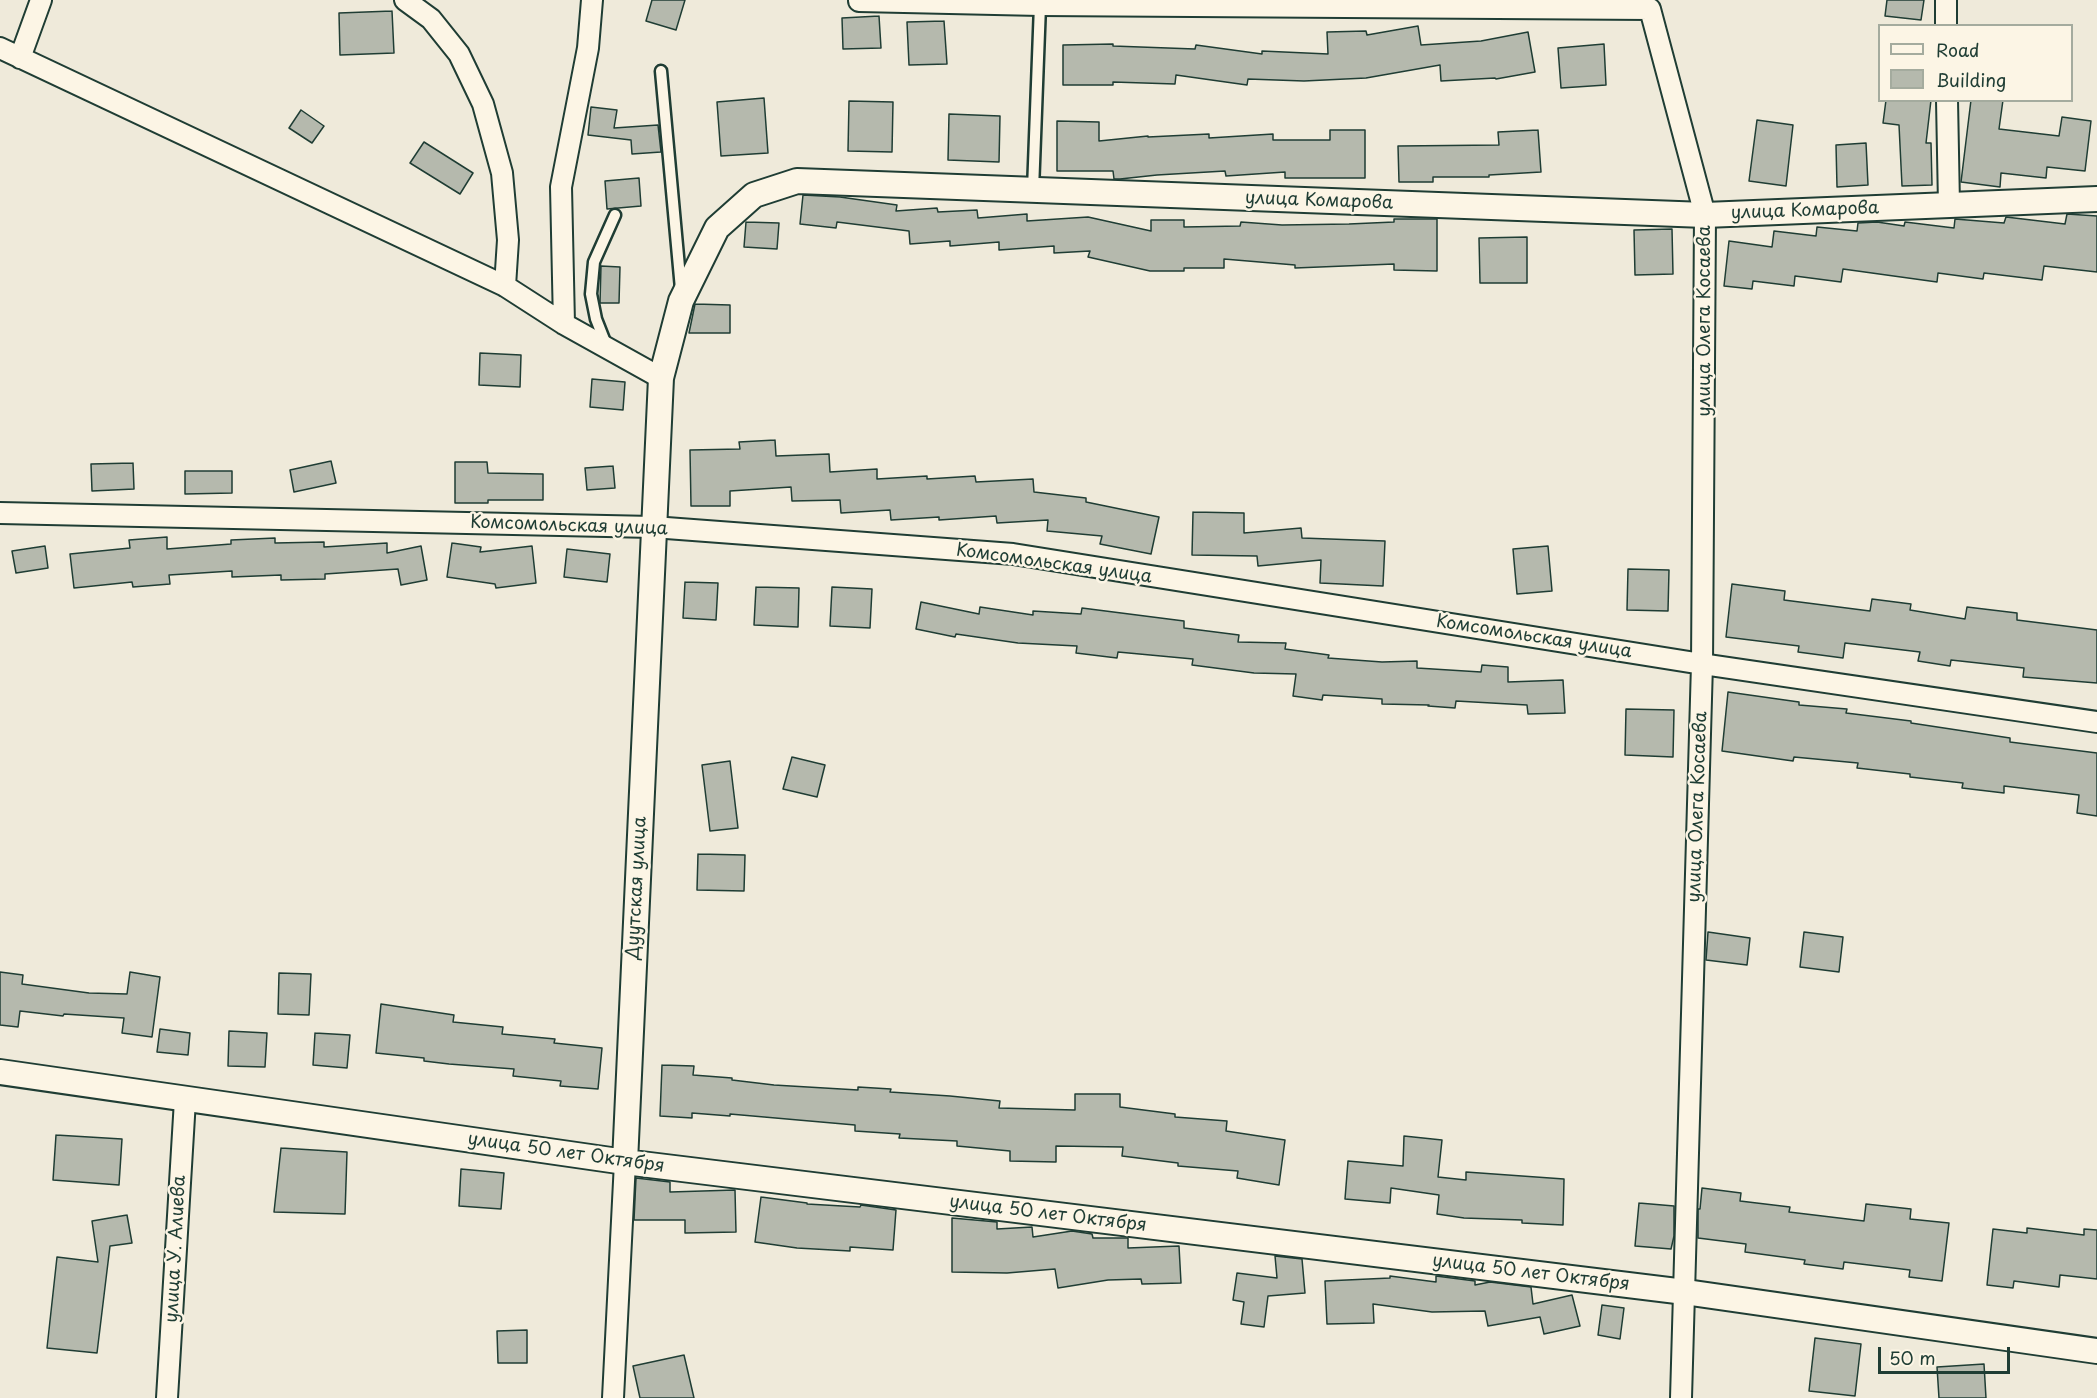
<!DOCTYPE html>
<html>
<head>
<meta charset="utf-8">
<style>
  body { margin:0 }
  #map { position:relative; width:2097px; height:1398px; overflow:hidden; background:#efeada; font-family:"Playpen Sans",sans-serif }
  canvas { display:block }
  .legend { position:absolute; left:1878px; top:24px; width:195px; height:78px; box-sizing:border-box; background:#fcf5e5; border:2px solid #a4ab9e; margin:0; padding:8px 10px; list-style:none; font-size:18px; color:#1f3d34 }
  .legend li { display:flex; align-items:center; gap:12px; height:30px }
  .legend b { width:30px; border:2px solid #a4ab9e }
  .scale { position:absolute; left:1878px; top:1347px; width:132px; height:27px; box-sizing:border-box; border:3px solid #1f3d34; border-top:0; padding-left:8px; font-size:18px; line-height:21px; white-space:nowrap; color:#1f3d34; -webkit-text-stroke:4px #fcf5e5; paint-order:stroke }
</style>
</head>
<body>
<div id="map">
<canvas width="2097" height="1398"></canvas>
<ul class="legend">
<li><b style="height:8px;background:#fcf5e5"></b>Road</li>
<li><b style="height:16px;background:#b5b9ad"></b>Building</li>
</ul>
<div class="scale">50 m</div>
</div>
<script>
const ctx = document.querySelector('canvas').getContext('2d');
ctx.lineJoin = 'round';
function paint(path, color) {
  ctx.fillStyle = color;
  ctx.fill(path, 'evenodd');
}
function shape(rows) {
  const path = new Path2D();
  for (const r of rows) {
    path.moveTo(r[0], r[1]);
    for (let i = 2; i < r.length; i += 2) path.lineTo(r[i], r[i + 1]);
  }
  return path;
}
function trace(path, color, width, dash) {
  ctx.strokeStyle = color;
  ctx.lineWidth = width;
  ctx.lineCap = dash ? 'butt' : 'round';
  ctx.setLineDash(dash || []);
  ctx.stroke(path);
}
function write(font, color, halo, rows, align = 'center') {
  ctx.font = font + ' "Playpen Sans",sans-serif';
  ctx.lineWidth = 5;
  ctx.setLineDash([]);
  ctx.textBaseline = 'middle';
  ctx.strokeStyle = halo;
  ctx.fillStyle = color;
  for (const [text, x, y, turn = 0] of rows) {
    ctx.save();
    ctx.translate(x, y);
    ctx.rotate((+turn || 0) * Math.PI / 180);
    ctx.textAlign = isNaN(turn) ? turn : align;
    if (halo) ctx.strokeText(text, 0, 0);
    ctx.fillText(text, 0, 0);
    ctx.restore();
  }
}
const building = shape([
  [652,0,685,0,676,30,646,21,652,0],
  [1887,0,1924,0,1921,20,1885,16,1887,0],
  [392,11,394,53,340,55,339,13,392,11],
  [879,16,881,48,843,49,842,18,879,16],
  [944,21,947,64,909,65,907,22,944,21],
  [1418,26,1421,45,1481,41,1528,32,1535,72,1496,79,1495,78,1441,81,1440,65,1366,78,1304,81,1248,79,1247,85,1176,75,1175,84,1113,82,1113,85,1063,85,1063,45,1113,44,1113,46,1195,49,1196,45,1262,54,1262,51,1328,54,1327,32,1366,31,1367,35,1418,26],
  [1604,44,1606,85,1561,88,1558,48,1604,44],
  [764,98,768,153,721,156,717,102,764,98],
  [1886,100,1931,100,1926,143,1931,143,1932,185,1902,186,1899,125,1883,123,1886,100],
  [1971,100,2003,100,1999,129,2059,136,2062,117,2091,121,2085,171,2047,167,2046,178,2001,173,2000,187,1961,182,1971,100],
  [849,101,893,102,892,152,848,151,849,101],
  [591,107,617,110,614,128,658,125,661,152,632,154,631,140,588,135,591,107],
  [301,110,324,126,312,143,289,128,301,110],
  [949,114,1000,116,999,162,948,160,949,114],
  [1757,120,1793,125,1786,186,1749,181,1757,120],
  [1057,121,1099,122,1099,141,1148,136,1148,137,1209,134,1209,138,1273,134,1273,140,1330,140,1330,130,1365,130,1365,178,1285,178,1285,172,1226,176,1225,171,1157,175,1120,179,1114,179,1113,171,1057,171,1057,121],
  [1538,130,1541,172,1489,175,1489,177,1433,177,1433,182,1399,182,1398,146,1499,145,1498,132,1538,130],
  [424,142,473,173,460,194,410,163,424,142],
  [1866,143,1868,185,1837,187,1836,145,1866,143],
  [639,178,641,206,607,209,605,181,639,178],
  [803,195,840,197,897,205,896,211,937,208,938,212,977,210,978,218,1027,214,1027,221,1088,217,1151,231,1151,220,1184,220,1184,227,1240,226,1241,222,1282,225,1349,224,1394,222,1394,219,1437,219,1437,271,1394,270,1394,264,1295,268,1295,265,1224,259,1224,268,1184,268,1184,271,1150,271,1088,257,1090,251,1054,253,1054,246,999,250,999,242,950,246,950,241,910,244,909,231,837,222,836,228,800,224,803,195],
  [2067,214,2097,216,2097,272,2044,266,2042,280,1984,273,1983,279,1938,273,1937,282,1843,269,1841,282,1795,276,1794,286,1753,281,1752,289,1724,286,1729,241,1772,247,1774,231,1816,236,1817,227,1857,231,1858,223,1877,222,1904,226,1905,222,1954,228,1955,219,2004,223,2006,217,2065,224,2067,214],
  [746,222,779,223,777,249,744,247,746,222],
  [1672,229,1673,274,1635,275,1634,230,1672,229],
  [1527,237,1527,283,1480,283,1479,238,1527,237],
  [601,266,620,267,619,303,600,303,601,266],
  [695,304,730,305,730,333,689,333,695,304],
  [480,353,521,355,520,387,479,385,480,353],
  [592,379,625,382,623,410,590,407,592,379],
  [775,440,776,456,829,454,830,472,877,469,877,479,927,476,927,479,975,476,976,482,1033,479,1034,492,1086,498,1086,502,1159,517,1151,554,1100,544,1102,536,1047,531,1048,520,997,523,996,516,939,520,939,517,891,520,890,510,841,513,840,500,792,501,791,487,730,491,730,506,691,506,690,450,740,449,739,442,775,440],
  [331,461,336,483,294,492,290,470,331,461],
  [455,462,487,462,488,473,543,474,543,500,488,500,488,503,455,503,455,462],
  [133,463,134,489,92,491,91,464,133,463],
  [613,466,615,488,587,490,585,468,613,466],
  [185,471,232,471,232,493,185,494,185,471],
  [1193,512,1244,513,1244,533,1301,528,1302,538,1385,541,1383,586,1320,583,1321,560,1258,566,1257,556,1192,555,1193,512],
  [167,537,167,549,231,544,231,540,275,538,275,543,324,542,324,547,387,543,387,553,421,546,427,580,401,585,398,569,325,574,325,579,281,580,281,575,232,577,232,571,169,575,170,584,133,587,132,582,74,588,70,554,130,548,129,540,167,537],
  [452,543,481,547,480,552,532,546,536,583,496,588,495,584,447,577,452,543],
  [45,546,48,568,16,573,12,551,45,546],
  [1548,546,1552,591,1517,594,1513,549,1548,546],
  [567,549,610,554,607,582,564,577,567,549],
  [1628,569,1669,570,1668,611,1627,610,1628,569],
  [685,582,718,583,716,620,683,618,685,582],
  [1732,584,1785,591,1784,600,1870,611,1872,599,1911,604,1910,610,1965,619,1967,607,2017,613,2017,620,2097,630,2097,683,2023,677,2024,668,1951,660,1950,666,1918,661,1920,652,1845,643,1843,658,1798,652,1799,646,1726,637,1732,584],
  [756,587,799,588,798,627,754,625,756,587],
  [832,587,872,589,870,628,830,626,832,587],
  [921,602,979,614,980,607,1033,615,1033,611,1081,614,1082,608,1184,621,1184,628,1239,635,1238,642,1286,643,1285,649,1329,655,1328,658,1382,662,1417,661,1417,668,1481,672,1482,665,1508,667,1508,682,1563,680,1565,713,1528,714,1527,705,1456,701,1455,708,1428,706,1429,705,1382,704,1382,699,1323,695,1322,700,1293,696,1296,674,1254,673,1192,665,1193,659,1118,652,1117,658,1076,653,1077,646,1018,643,956,634,955,637,916,629,921,602],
  [1728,692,1799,702,1799,705,1847,709,1846,713,1911,721,1911,723,2010,738,2010,742,2097,753,2097,816,2077,813,2079,795,2004,786,2004,793,1962,788,1963,783,1910,777,1910,774,1857,768,1858,763,1794,757,1793,761,1722,751,1728,692],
  [1626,709,1674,710,1673,757,1625,755,1626,709],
  [792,757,825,765,817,797,783,789,792,757],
  [730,761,738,828,710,831,702,765,730,761],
  [698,854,745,855,744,891,697,890,698,854],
  [1708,932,1750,938,1747,965,1706,960,1708,932],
  [1804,932,1843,937,1839,972,1800,967,1804,932],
  [0,972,23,975,22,984,89,993,127,994,130,972,160,977,152,1037,122,1033,124,1018,64,1014,63,1016,20,1011,18,1027,0,1025,0,972],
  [279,973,311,974,309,1015,278,1014,279,973],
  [381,1004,454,1015,453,1022,503,1027,502,1034,555,1039,554,1043,602,1048,598,1089,560,1086,561,1081,513,1076,514,1069,449,1064,424,1061,424,1058,376,1053,381,1004],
  [160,1029,190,1033,188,1055,157,1052,160,1029],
  [229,1031,267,1033,265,1067,228,1066,229,1031],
  [315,1033,350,1035,347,1068,313,1065,315,1033],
  [662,1065,694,1066,693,1075,732,1078,732,1080,774,1085,858,1090,858,1087,891,1089,890,1092,950,1096,1000,1101,999,1108,1075,1110,1075,1094,1120,1094,1120,1107,1175,1114,1175,1117,1227,1121,1226,1131,1285,1140,1279,1185,1237,1178,1238,1171,1178,1166,1178,1163,1122,1156,1123,1147,1056,1146,1056,1162,1010,1161,1010,1151,957,1146,957,1141,899,1138,900,1134,855,1131,855,1125,730,1114,730,1116,692,1113,692,1118,660,1116,662,1065],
  [56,1135,122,1139,119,1185,53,1180,56,1135],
  [1404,1136,1442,1140,1438,1177,1466,1180,1466,1172,1564,1179,1563,1225,1522,1223,1522,1220,1464,1218,1437,1214,1439,1195,1391,1188,1390,1203,1345,1199,1348,1161,1403,1166,1404,1136],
  [281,1148,347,1152,345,1214,274,1212,281,1148],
  [461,1169,504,1173,501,1209,459,1206,461,1169],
  [636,1178,670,1182,670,1192,735,1190,736,1232,685,1233,685,1220,634,1220,636,1178],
  [1702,1188,1741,1193,1740,1201,1790,1207,1789,1212,1864,1221,1866,1204,1911,1209,1910,1219,1949,1223,1942,1281,1909,1277,1910,1270,1844,1262,1843,1269,1804,1264,1805,1260,1745,1252,1746,1244,1698,1238,1698,1209,1700,1209,1702,1188],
  [761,1197,807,1203,807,1204,860,1207,861,1205,896,1210,893,1250,850,1247,850,1251,797,1248,755,1242,761,1197],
  [1639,1203,1674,1206,1674,1236,1671,1249,1635,1246,1639,1203],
  [127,1215,132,1243,110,1246,97,1353,47,1348,57,1257,98,1262,92,1221,127,1215],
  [952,1218,997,1222,997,1229,1032,1227,1033,1237,1072,1231,1092,1234,1093,1238,1128,1238,1128,1248,1179,1246,1181,1283,1142,1284,1141,1279,1108,1280,1058,1288,1055,1269,1007,1273,952,1272,952,1218],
  [2027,1228,2084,1235,2084,1229,2097,1230,2097,1279,2060,1275,2059,1287,2014,1281,2013,1288,1987,1285,1993,1229,2027,1233,2027,1228],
  [1275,1256,1302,1259,1305,1293,1268,1296,1264,1327,1241,1324,1244,1302,1233,1300,1237,1273,1277,1278,1275,1256],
  [1390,1276,1436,1282,1436,1276,1475,1281,1475,1285,1490,1282,1531,1287,1533,1304,1572,1295,1580,1326,1544,1334,1540,1317,1488,1326,1485,1311,1432,1312,1373,1304,1374,1323,1327,1324,1325,1281,1390,1278,1390,1276],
  [1602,1305,1624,1308,1620,1339,1598,1335,1602,1305],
  [527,1330,527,1363,498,1363,497,1331,527,1330],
  [1815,1338,1861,1344,1855,1396,1809,1391,1815,1338],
  [684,1355,694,1398,640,1398,633,1366,684,1355],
  [1984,1364,1986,1398,1939,1398,1937,1367,1984,1364]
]);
paint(building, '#b5b9ad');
trace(building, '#1f3d34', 1.5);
const service = shape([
  [661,71,681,289],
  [1033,190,1040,5],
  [607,347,596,319,591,294,594,262,615,215]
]);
const minor = shape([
  [405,0,431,19,459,54,483,104,502,173,508,240,505,286],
  [1946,0,1946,26],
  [859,1,1040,5,1650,9,1705,215,1702,664,1681,1398],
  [0,48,505,286,564,324,661,378],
  [20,58,41,0],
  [1947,100,1949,205],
  [564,324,561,187,588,48,592,0],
  [0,513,653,527,1013,554,1702,664,2097,722],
  [167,1398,185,1100],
  [613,1398,625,1162]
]);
const tertiary = shape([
  [0,1072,625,1162,1685,1292,2097,1351],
  [625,1162,661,378,681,301,717,228,754,195,797,181,1705,215,2097,199]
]);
trace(service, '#1f3d34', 15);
trace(minor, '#1f3d34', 24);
trace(tertiary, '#1f3d34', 28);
trace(service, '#fcf5e5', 10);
trace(minor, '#fcf5e5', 20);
trace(tertiary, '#fcf5e5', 24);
write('18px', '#1f3d34', '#fcf5e5', [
  ["улица Комарова",1319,201,2],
  ["улица Комарова",1805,211,-2],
  ["улица Олега Косаева",1705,321,-90],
  ["Комсомольская улица",569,526,2],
  ["Комсомольская улица",1054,564,8],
  ["Комсомольская улица",1534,637,9],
  ["улица Олега Косаева",1698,807,-88],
  ["Дуутская улица",637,888,-87],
  ["улица 50 лет Октября",566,1153,8],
  ["улица 50 лет Октября",1048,1214,7],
  ["улица У. Алиева",176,1249,-87],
  ["улица 50 лет Октября",1531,1273,7]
]);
</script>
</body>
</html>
